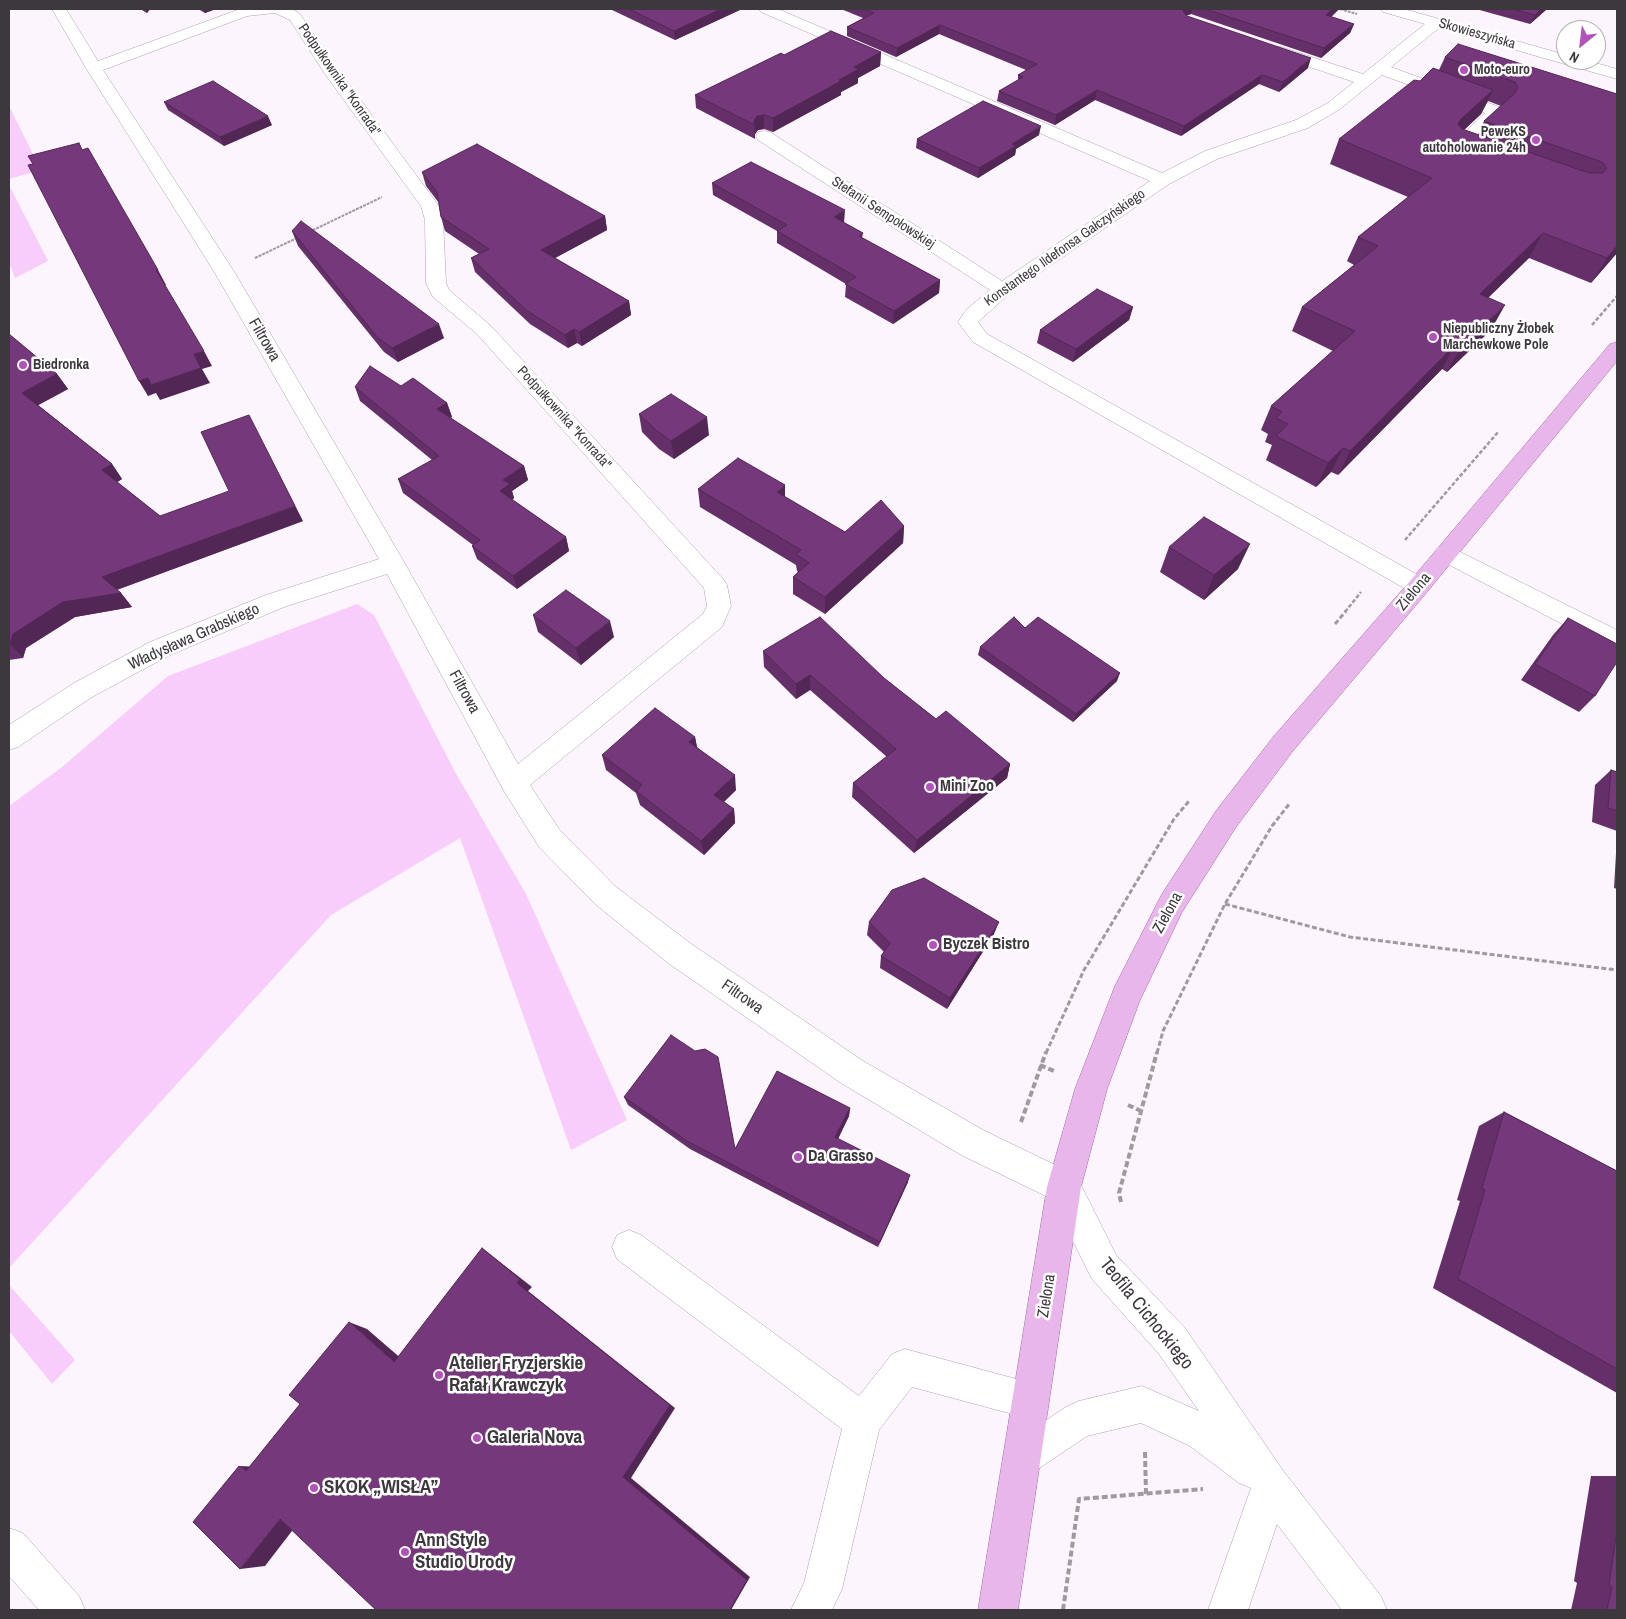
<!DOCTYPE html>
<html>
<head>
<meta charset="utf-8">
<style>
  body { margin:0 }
  #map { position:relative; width:1626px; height:1619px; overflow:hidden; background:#fdf5fd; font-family:"Archivo Narrow",sans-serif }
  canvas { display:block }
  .frame { position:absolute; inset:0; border:10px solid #3d383e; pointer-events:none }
  .north { position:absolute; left:1556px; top:20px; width:50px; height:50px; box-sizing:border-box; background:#fff; border:1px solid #b1afb2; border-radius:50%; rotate:209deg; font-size:14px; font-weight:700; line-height:20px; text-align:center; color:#3d383e }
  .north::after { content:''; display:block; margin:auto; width:18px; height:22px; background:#b352bb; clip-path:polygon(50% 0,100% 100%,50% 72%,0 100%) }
</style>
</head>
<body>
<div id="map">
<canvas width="1626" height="1619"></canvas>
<div class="frame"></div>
<div class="north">N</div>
</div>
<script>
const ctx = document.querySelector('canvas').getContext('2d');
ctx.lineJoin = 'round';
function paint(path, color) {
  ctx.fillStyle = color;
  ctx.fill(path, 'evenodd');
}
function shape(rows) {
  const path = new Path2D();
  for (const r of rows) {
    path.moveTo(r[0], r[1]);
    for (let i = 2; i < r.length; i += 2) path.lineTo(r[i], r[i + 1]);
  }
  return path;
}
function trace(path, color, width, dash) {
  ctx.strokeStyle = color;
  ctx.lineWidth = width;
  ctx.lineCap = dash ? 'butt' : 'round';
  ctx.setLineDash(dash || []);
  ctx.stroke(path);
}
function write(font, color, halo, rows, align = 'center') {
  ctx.font = font + ' "Archivo Narrow",sans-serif';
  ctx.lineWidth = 5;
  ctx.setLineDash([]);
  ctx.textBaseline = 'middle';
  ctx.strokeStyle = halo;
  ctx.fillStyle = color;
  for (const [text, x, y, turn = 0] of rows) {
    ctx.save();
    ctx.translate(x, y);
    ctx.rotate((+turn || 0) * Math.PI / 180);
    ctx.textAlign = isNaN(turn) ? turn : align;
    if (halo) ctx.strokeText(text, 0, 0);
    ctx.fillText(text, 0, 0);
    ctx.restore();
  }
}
paint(shape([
  [9,106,41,170,9,179],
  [9,185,48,261,15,278,9,262],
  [357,604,374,615,455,772,526,894,627,1120,571,1150,460,838,331,915,9,1268,9,806,62,767,168,676],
  [9,1285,75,1360,52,1384,9,1331]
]), '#f9cdfb');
const minor = shape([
  [52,9,66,9,98,61,240,9,292,9,300,14,337,68,439,206,443,220,446,283,449,290,491,326,723,579,727,585,731,606,722,627,530,785,559,829,615,886,690,943,863,1061,985,1131,1076,1175,1116,1255,1185,1328,1284,1472,1381,1596,1387,1610,1342,1610,1277,1524,1248,1610,1208,1610,1251,1488,1239,1483,1190,1446,1141,1423,1087,1436,1035,1471,1022,1477,1009,1471,1003,1458,1009,1445,1066,1407,1079,1401,1142,1386,1199,1411,1159,1354,1092,1279,1052,1199,961,1155,841,1083,668,963,595,904,539,847,504,791,387,574,284,607,168,656,92,697,18,747,9,750,9,725,74,683,150,642,266,595,379,559,215,273,86,68,52,9],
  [275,13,290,20,325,74,421,206,425,220,426,283,433,297,477,334,704,588,707,606,703,614,518,764,400,555,235,273,103,70,247,16,275,13],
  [759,9,778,9,1162,173,1205,151,1296,120,1328,103,1354,82,1269,53,1267,50,1269,47,1281,47,1363,74,1425,24,1383,12,1381,9,1404,9,1566,55,1566,60,1585,60,1617,69,1617,79,1439,28,1391,67,1502,108,1504,112,1502,116,1469,146,1477,149,1480,153,1477,157,1471,158,1465,157,1451,152,1448,148,1485,113,1382,75,1340,109,1308,128,1217,159,1169,184,1009,294,978,322,987,334,1427,580,1431,586,1427,592,1419,595,1411,592,973,342,958,322,967,309,990,290,758,140,756,136,758,132,764,131,770,132,1002,281,1150,181,761,12,759,9],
  [1446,545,1617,630,1617,650,1608,648,1438,559,1434,553,1438,547,1446,545],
  [629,1230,641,1235,859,1396,892,1354,905,1349,1031,1383,1044,1388,1049,1401,1044,1414,1031,1419,912,1387,879,1430,842,1589,832,1610,791,1610,804,1583,842,1429,617,1259,612,1247,617,1235,629,1230],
  [9,1528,23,1533,79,1596,85,1610,39,1610,9,1576,9,1528]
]);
const major = shape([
  [1617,342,1617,361,1427,592,1292,752,1236,827,1182,912,1140,1000,1107,1089,1081,1187,1018,1610,978,1610,1047,1187,1075,1089,1115,986,1162,894,1216,811,1274,736,1411,580,1610,344,1617,342]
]);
trace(minor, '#ada0ad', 1);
trace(major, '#a36aa7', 1);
trace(shape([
  [1340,9,1357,14],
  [309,232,382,197],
  [255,258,297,238]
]), '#a099a0', 2, [3, 1]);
trace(shape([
  [1592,325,1617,296],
  [1405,540,1499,431],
  [1345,612,1361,592]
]), '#a099a0', 2.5, [4, 2]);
trace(shape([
  [1335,624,1346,611],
  [1225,904,1350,937,1617,970],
  [1046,1053,1084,970,1174,819,1189,801],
  [1157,1053,1163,1031,1225,904,1272,826,1290,803]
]), '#a099a0', 3, [5, 2.5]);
trace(shape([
  [1040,1065,1054,1071],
  [1128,1105,1141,1111],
  [1021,1122,1046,1052],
  [1121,1202,1119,1193,1157,1052],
  [1145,1452,1146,1494],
  [1063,1610,1079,1499,1203,1489]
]), '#a099a0', 4, [6, 3]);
paint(minor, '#fff');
paint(major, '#e9b6ec');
paint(shape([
  [140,9,150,9,147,13],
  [198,9,216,9,205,13],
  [610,9,742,9,675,40],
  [841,9,1339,9,1331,17,1354,24,1350,33,1321,58,1191,14,1186,16,1308,68,1279,92,1259,84,1181,136,1095,100,1055,125,997,101,999,91,1018,80,1018,75,1026,70,939,34,896,57,847,36,847,27,863,18],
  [1476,9,1547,9,1530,24],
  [881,52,880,66,858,78,858,83,841,92,841,95,773,132,764,129,758,130,755,134,755,139,696,108,695,95,784,55],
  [1445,57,1617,94,1617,253,1591,283,1529,258,1488,298,1491,330,1447,372,1442,369,1338,475,1331,472,1316,487,1266,460,1272,445,1265,442,1268,434,1261,430,1271,406,1333,351,1292,331,1302,307,1354,265,1347,261,1358,237,1408,197,1330,164,1339,139,1420,81,1439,70],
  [1488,101,1501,106,1484,121,1478,135,1464,130,1481,114],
  [164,102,272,125,224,146,168,110],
  [1039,135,1016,149,1015,155,978,178,916,148,917,139],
  [422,172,605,216,607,230,555,258,629,301,631,315,582,346,577,343,568,348,530,324,475,272,471,258,479,254,445,231,441,217,439,203,426,186],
  [712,183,844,223,863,233,862,238,940,280,939,293,893,324,845,297,846,284,777,243,777,231,713,195],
  [292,231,444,338,398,362,384,352,298,246],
  [1133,307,1129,320,1073,362,1037,343,1040,330],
  [9,334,57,374,68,389,38,405,112,464,122,479,117,482,160,516,303,521,117,590,121,593,132,607,75,617,26,648,23,658,9,660],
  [401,386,447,403,452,417,450,418,524,466,528,480,512,491,514,498,512,500,566,537,569,551,517,589,477,559,472,546,473,545,403,493,398,479,432,460,360,401,355,387],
  [639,414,709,435,674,459,659,449,642,432],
  [698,489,785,497,845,532,904,526,903,543,825,614,793,594,793,577,798,572,797,571,796,565,700,507],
  [1169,547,1238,569,1204,600,1160,572],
  [533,615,614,637,581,665,538,632],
  [1568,618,1595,696,1579,712,1521,680,1553,635],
  [1025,628,1117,681,1073,722,978,655,980,647],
  [763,651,884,678,936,719,1010,764,1007,778,914,853,852,797,853,783,887,757,810,690,796,699,764,667],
  [695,737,697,747,736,790,724,802,734,809,735,823,704,855,640,805,636,793,606,770,602,755],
  [1611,770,1617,772,1617,831,1592,822,1595,785],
  [1617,836,1617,889,1614,888],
  [869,922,994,934,947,1009,880,968,881,956,884,952,867,935],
  [624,1097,735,1149,850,1108,849,1116,838,1139,908,1182,878,1247,690,1149,628,1105],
  [1504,1112,1617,1171,1617,1393,1433,1288,1460,1201,1457,1200,1479,1126],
  [1591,1476,1617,1476,1617,1610,1571,1610,1577,1583,1574,1581]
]), '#653069');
paint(shape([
  [145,9,150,9,147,13],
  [203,9,216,9,205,13],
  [721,9,742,9,675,40,674,31],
  [1185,9,1192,9,1191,14,1184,16,1183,11],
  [1332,9,1339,9,1323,25,1326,15],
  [1541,9,1547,9,1530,24,1535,15],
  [1354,24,1350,33,1321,58,1324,48],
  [940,25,939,34,896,57,897,48],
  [881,52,880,66,858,78,858,83,841,92,841,95,773,132,773,118,839,80,854,67],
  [1311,58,1308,68,1279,92,1283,82],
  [1262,75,1259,84,1181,136,1184,126],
  [1097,90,1095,100,1055,125,1056,115],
  [1493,90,1481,114,1450,143,1458,124,1461,119],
  [764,115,764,129,758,130,755,134,754,121,757,116],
  [268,116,272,125,224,146,220,137],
  [1041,126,1039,135,1016,149,1015,155,978,178,979,168,1012,144],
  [845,210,844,223,834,217],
  [605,216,607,230,544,264,541,250],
  [1543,233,1529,258,1466,319,1480,294],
  [1617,246,1617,253,1591,283,1607,258],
  [156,270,158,270,166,285,164,286],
  [940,280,939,293,893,324,894,311],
  [629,301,631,315,582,346,579,332],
  [1505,305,1491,330,1447,372,1461,347],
  [1133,307,1129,320,1073,362,1076,349],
  [439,324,444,338,398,362,392,348],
  [574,329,577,343,568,348,565,335],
  [1455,345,1442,369,1338,475,1350,451],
  [204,351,212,366,202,369,210,383,160,400,156,393,148,396,139,381,194,354],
  [57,374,68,389,33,408,22,393],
  [447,403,452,417,441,423,437,409],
  [249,415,303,521,113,591,102,577,295,506],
  [707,417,709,435,674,459,671,441],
  [1343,448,1331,472,1316,487,1328,463],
  [112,464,122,479,113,485,102,470],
  [524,466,528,480,512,491,514,498,504,505,500,491,503,480],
  [785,485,785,503,777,492],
  [904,526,903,543,825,614,825,597],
  [566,537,569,551,517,589,513,576],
  [1250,544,1238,569,1204,600,1214,575],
  [121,593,132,607,75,617,26,648,23,658,10,644,13,634,63,602],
  [610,621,614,637,581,665,576,648],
  [1120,673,1117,681,1073,722,1076,714],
  [810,675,810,690,796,699,796,684],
  [695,737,698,753,689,742],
  [1010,764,1007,778,914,853,917,840],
  [735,775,736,790,716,809,714,795],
  [734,809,735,823,704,855,701,841],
  [999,922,994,934,947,1009,950,998],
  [850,1108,849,1116,835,1145,835,1137],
  [910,1175,908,1182,878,1247,880,1242],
  [482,1248,532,1287,528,1291,675,1408,631,1478,750,1577,731,1610,623,1477,517,1283],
  [349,1322,367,1329,411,1367,394,1362],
  [239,1466,263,1467,246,1471],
  [302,1518,265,1566,240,1569,280,1519]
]), '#522755');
const building = shape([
  [629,9,721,9,674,31,629,9],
  [864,9,1185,9,1183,11,1187,16,1311,58,1283,82,1262,75,1184,126,1097,90,1056,115,999,91,1023,77,1018,75,1037,64,940,25,897,48,847,27,874,13,864,9],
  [1205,9,1332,9,1326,15,1354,24,1324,48,1205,9],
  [1513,9,1541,9,1535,15,1513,9],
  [831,31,881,52,854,67,859,69,839,80,841,81,773,118,764,115,757,116,754,121,755,125,695,95,781,53,784,55,831,31],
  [1458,44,1617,94,1617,246,1607,258,1543,233,1480,294,1505,305,1461,347,1455,345,1350,451,1343,448,1328,463,1276,436,1288,424,1276,418,1282,412,1271,406,1355,331,1302,307,1378,246,1358,237,1432,178,1339,139,1414,80,1420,81,1433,68,1493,90,1461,119,1458,124,1462,129,1589,173,1603,173,1607,168,1602,162,1484,121,1515,93,1518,87,1515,82,1445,57,1458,44],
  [213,81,268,116,220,137,164,102,213,81],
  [983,101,1041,126,1012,144,1016,146,979,168,917,139,983,101],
  [79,143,82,150,88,148,158,270,156,270,204,351,194,354,201,368,151,385,148,378,139,381,28,165,33,164,28,156,79,143],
  [477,144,605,216,541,250,629,301,579,332,574,329,565,335,526,310,471,258,489,249,441,217,437,192,422,172,477,144],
  [751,162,845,210,834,217,863,233,859,236,940,280,894,311,845,284,856,277,777,231,787,225,712,183,751,162],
  [301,221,439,324,392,348,378,338,292,231,301,221],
  [1097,289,1133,307,1076,349,1040,330,1097,289],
  [9,334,57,374,22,393,112,464,102,470,160,516,229,491,201,432,249,415,295,506,102,577,121,593,63,602,13,634,10,644,9,644,9,334],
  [370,366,401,386,413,378,447,403,437,409,524,466,503,480,510,484,500,491,566,537,513,576,472,546,480,540,398,479,439,456,355,387,370,366],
  [671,394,707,417,671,441,657,431,639,414,671,394],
  [738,458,785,485,777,492,845,532,881,500,904,526,825,597,793,577,809,563,796,554,801,550,698,489,738,458],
  [1204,517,1250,544,1214,575,1169,547,1204,517],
  [566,590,610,621,576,648,533,615,566,590],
  [820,617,884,678,936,719,946,711,1010,764,917,840,853,783,896,749,810,675,796,684,763,651,820,617],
  [1014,617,1025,628,1038,617,1120,673,1076,714,980,647,1014,617],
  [1568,618,1617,644,1617,662,1595,696,1535,664,1568,618],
  [655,708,695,737,689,742,735,775,714,795,734,809,701,841,636,791,642,785,602,755,655,708],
  [1611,770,1617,772,1617,811,1608,808,1611,770],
  [924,878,999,922,950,998,881,956,890,943,869,922,892,890,924,878],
  [671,1035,695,1051,705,1049,718,1057,735,1149,777,1071,850,1108,835,1137,910,1175,880,1242,687,1141,624,1097,671,1035],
  [1504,1112,1617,1171,1617,1369,1458,1279,1485,1190,1482,1188,1504,1112],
  [482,1248,520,1279,517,1283,670,1405,623,1477,747,1580,730,1610,376,1610,280,1519,240,1569,193,1522,239,1466,246,1471,300,1404,289,1395,349,1322,394,1362,482,1248],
  [1617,1529,1617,1610,1607,1610,1612,1587,1609,1585,1617,1529]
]);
paint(building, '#75387a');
trace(building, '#522755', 1);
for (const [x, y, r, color] of [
  [1464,70,5,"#b352bb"],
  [1536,140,5,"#b352bb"],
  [1433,337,5,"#b352bb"],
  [23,365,5,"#b352bb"],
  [930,787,5,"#b352bb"],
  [933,945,5,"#b352bb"],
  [798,1157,5,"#b352bb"],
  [439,1375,5,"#b352bb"],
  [477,1438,5,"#b352bb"],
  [314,1488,5,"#b352bb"],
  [405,1552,5,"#b352bb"]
]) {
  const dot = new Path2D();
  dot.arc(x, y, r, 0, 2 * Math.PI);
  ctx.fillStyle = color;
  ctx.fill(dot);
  trace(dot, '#fff', 2);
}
write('14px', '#3d383e', '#fff', [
  ["Skowieszyńska",1477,34,16],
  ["Podpułkownika \"Konrada\"",339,80,55],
  ["Stefanii Sempołowskiej",883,213,33],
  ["Konstantego Ildefonsa Gałczyńskiego",1065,248,-35],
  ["Podpułkownika \"Konrada\"",564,418,48]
]);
write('bold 14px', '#3d383e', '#fff', [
  ["Moto-euro",1474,70],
  ["PeweKS",1526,132,"right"],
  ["autoholowanie 24h",1526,148,"right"],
  ["Niepubliczny Żłobek",1443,329],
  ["Marchewkowe Pole",1443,345],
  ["Biedronka",33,365]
], 'left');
write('16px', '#3d383e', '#fff', [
  ["Filtrowa",264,340,60],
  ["Zielona",1414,592,-50],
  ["Władysława Grabskiego",194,637,-24],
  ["Filtrowa",464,692,61],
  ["Zielona",1168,913,-61],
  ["Filtrowa",742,997,35],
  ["Zielona",1047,1296,-81]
]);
write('bold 16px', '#3d383e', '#fff', [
  ["Mini Zoo",940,787],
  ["Byczek Bistro",943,945],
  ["Da Grasso",808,1157]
], 'left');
write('19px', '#3d383e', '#fff', [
  ["Teofila Cichockiego",1146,1314,51]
]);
write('bold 19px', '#3d383e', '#fff', [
  ["Atelier Fryzjerskie",449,1364],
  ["Rafał Krawczyk",449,1386],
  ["Galeria Nova",487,1438],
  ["SKOK „WISŁA”",324,1488],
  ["Ann Style",415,1541],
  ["Studio Urody",415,1563]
], 'left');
</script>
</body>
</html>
